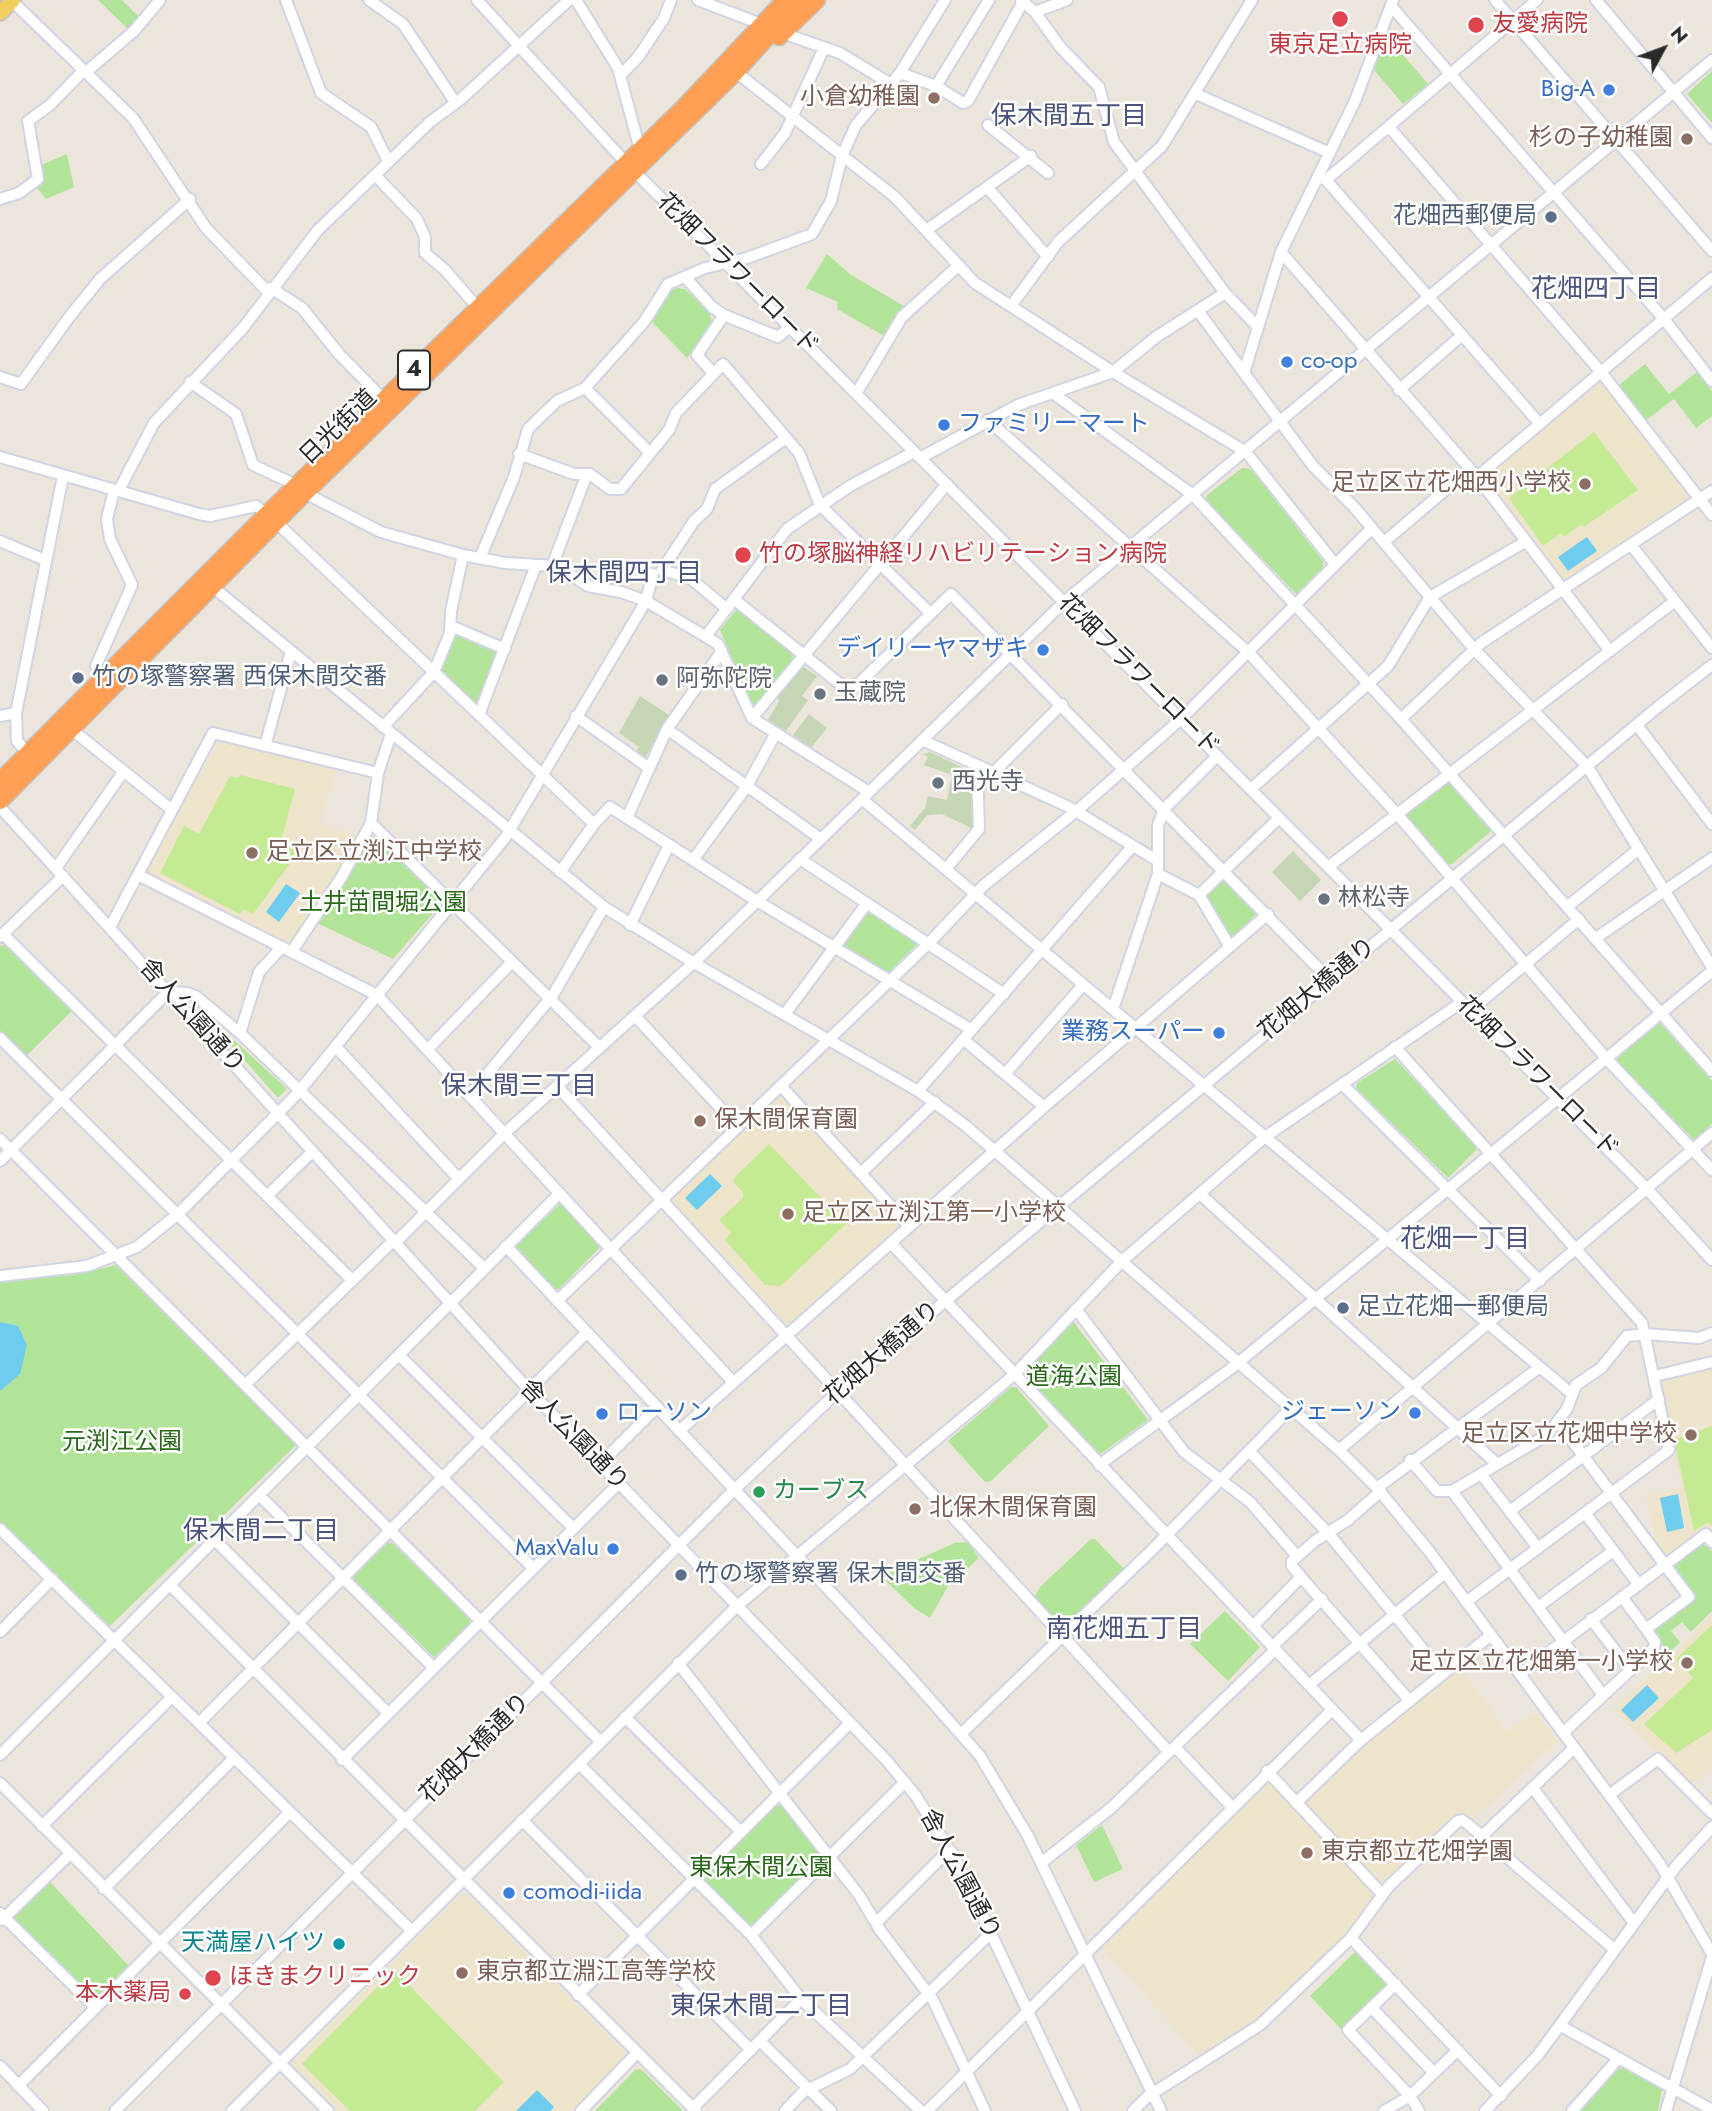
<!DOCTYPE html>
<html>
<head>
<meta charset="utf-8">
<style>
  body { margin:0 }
  #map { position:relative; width:1712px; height:2111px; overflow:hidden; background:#ece5dc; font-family:Jost,sans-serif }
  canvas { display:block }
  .north { position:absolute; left:1628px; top:14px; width:70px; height:70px; -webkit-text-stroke:5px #fff; paint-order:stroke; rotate:49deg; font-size:19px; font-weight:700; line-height:28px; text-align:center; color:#2a2a2a }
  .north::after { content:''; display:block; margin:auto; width:24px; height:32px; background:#2a2a2a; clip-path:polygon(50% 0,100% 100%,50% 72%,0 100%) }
</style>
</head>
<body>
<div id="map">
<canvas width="1712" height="2111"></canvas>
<div class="north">N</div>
</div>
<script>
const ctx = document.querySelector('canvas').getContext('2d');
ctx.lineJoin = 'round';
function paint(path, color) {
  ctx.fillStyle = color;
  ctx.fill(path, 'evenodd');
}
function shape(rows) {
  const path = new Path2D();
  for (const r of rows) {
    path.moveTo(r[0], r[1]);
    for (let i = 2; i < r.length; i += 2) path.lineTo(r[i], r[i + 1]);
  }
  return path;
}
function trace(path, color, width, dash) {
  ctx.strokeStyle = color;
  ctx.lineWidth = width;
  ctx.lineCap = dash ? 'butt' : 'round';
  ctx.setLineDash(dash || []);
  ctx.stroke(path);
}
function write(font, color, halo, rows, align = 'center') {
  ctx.font = font + ' Jost,"Noto Sans JP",sans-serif';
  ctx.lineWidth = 5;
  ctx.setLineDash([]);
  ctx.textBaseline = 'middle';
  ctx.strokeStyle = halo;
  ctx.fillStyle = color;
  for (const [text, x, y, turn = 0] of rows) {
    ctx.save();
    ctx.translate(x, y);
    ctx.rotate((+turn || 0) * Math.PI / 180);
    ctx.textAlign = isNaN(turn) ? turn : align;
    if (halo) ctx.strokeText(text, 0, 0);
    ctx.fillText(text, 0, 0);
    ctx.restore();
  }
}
paint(shape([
  [1598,381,1603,382,1686,491,1686,499,1562,581,1490,489,1487,475],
  [219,740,337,769,320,822,359,836,337,875,290,942,286,943,147,875,145,869],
  [781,1096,901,1226,792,1323,786,1323,675,1204,675,1196],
  [1712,1366,1712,1530,1708,1526,1669,1554,1664,1554,1655,1540,1646,1495,1681,1487,1661,1382,1664,1378],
  [1712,1616,1712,1770,1692,1784,1613,1710],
  [1460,1667,1507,1732,1535,1712,1558,1741,1471,1821,1460,1812,1373,1893,1373,1899,1347,1937,1256,2023,1201,2057,1102,1948,1265,1785,1271,1785,1296,1810,1363,1744],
  [464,1892,624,2053,625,2057,573,2111,337,2111,290,2064]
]), '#eee3cb');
paint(shape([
  [98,0,122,0,140,18,129,30],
  [1386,35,1428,84,1403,104,1374,70],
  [1712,71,1712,123,1687,94],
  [67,154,74,187,46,199,37,188,41,183,39,166],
  [827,254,851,275,904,306,884,336,837,309,838,302,806,288],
  [678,288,685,289,710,314,712,322,687,358,652,322,670,291],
  [1645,364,1669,394,1697,372,1712,391,1712,416,1696,428,1674,399,1645,421,1618,386],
  [1242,468,1251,469,1323,561,1323,567,1296,594,1206,500,1207,495],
  [740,609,792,654,793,658,755,705,752,704,720,630,736,610],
  [456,632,498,653,480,702,475,705,441,673],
  [1447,783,1451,783,1491,828,1490,832,1452,864,1447,865,1407,819,1407,814],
  [369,836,374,836,440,900,440,905,393,959,315,922,345,884],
  [1221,881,1226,881,1257,913,1234,937,1229,935,1207,900,1208,894],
  [872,912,918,943,889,972,844,948,843,943,866,913],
  [7,944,74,1009,25,1057,0,1033,0,946],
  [198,1007,287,1089,279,1097,277,1097],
  [1658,1021,1712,1081,1712,1124,1694,1140,1615,1061],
  [1395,1059,1478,1148,1448,1178,1356,1088,1357,1083],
  [561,1203,600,1247,559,1289,555,1289,516,1246],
  [116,1265,296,1445,110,1626,0,1524,0,1281,74,1275],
  [1073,1321,1148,1420,1100,1454,1022,1372],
  [1011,1387,1016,1387,1049,1426,991,1481,985,1482,948,1441],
  [1091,1539,1095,1539,1123,1568,1122,1572,1060,1629,1034,1598,1040,1587],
  [968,1542,979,1558,948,1586,930,1618,914,1608,886,1581,887,1573,955,1543],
  [387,1543,392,1543,470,1619,469,1624,434,1657,354,1580,353,1576],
  [1703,1544,1712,1551,1712,1611,1691,1632,1682,1622,1671,1631,1680,1642,1669,1653,1654,1634,1654,1629,1696,1598,1674,1568,1675,1564],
  [1225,1611,1260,1647,1228,1681,1190,1644],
  [776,1805,781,1805,819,1853,818,1861,753,1926,747,1925,703,1881,703,1876],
  [1102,1825,1123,1869,1094,1882,1076,1845],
  [49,1881,129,1966,97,1997,92,1997,13,1918],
  [1356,1951,1385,1982,1385,1987,1341,2029,1310,1996],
  [1622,2068,1662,2089,1658,2111,1579,2111,1617,2069],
  [641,2069,683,2111,595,2111,635,2070]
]), '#b1e398');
paint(shape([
  [802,666,817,676,802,696,808,700,786,731,768,720,779,701,777,697],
  [640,696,669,715,645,758,636,752,639,747,619,733],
  [809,714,827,728,811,748,793,735],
  [930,752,968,770,972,776,973,829,942,814,927,815,915,830,910,826,925,808,928,796,947,800,952,775,924,765,928,757,923,754],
  [1293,851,1321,880,1300,901,1272,872]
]), '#c4d6b3');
paint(shape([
  [1594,432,1638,490,1585,526,1580,525,1564,537,1561,533,1543,546,1509,498],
  [241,775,295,789,281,841,285,847,299,851,253,914,243,909,240,914,160,873,184,826,199,834,230,776,238,778],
  [769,1144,846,1224,781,1286,765,1285,725,1240,731,1233,719,1220,743,1198,743,1192,734,1183,734,1178],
  [1712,1426,1712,1526,1708,1522,1694,1531,1674,1440],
  [1712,1625,1712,1730,1676,1753,1644,1724,1693,1678,1676,1659],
  [394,1970,504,2082,475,2111,350,2111,302,2064]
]), '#c5ea94');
paint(shape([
  [1587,537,1597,551,1568,571,1558,557],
  [286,884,300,893,279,922,266,912],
  [710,1174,722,1186,697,1210,685,1198],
  [0,1322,18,1326,27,1345,20,1374,0,1391],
  [1678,1494,1684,1528,1667,1532,1660,1498],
  [1647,1685,1659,1698,1633,1722,1621,1710],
  [537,2090,554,2107,550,2111,516,2111]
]), '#6eccee');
const minor = shape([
  [286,0,321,93,371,127,388,161],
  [369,0,403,24,455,102],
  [477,0,626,163,1404,943,1647,1189,1712,1260],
  [576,0,618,68,640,150],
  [698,0,761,24],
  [1021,0,1035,12,1061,48,1099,87,1114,142,1225,293,1257,326],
  [1495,0,1712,251],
  [1596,0,1712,138],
  [12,1,133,118,206,228,268,292],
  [1391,6,1664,319,1712,381],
  [1035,12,1067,0],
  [786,31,791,36,840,53,889,83],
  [736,72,895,197,975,283,1113,372,1246,452,1335,564],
  [85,73,134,31,160,0],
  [900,73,936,86,989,0],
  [620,76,639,56,664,18,671,0],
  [936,86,963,103,968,101,1023,2],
  [1196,94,1330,153],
  [988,125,1048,173],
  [1389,127,1601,372,1712,515],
  [761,164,785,133,824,48],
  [375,175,417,219,425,237,425,253,445,270,478,308],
  [1318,177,1326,180,1540,424],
  [1326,180,1537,0],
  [987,187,1048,257],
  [0,199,19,193,38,179,28,121,50,105,83,71],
  [928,229,1031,156],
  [1281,252,1477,477,1610,651],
  [685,277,712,307,724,315,778,337,790,327],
  [271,288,302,308,339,354,384,400],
  [1011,306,1058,242,1162,146,1252,0],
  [1198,311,1313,466,1354,507,1474,649,1587,766,1712,967],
  [713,373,697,355,724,315],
  [1244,373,1281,252,1355,101,1393,0],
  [0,377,21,384,70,316,100,279,190,199],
  [190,382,236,414,253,465,296,485],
  [585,388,649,452],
  [1399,390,1461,336],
  [856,394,902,317,959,265],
  [1054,394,1193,495,1401,719,1712,1071],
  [988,420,1249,653,1397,814,1605,1057,1712,1170],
  [519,454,574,474,590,474,610,489,621,489,669,430,676,413,723,364,799,453,820,505,930,613],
  [0,457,199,514,210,516,256,506,267,514],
  [920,458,1018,405,1113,372,1156,337,1225,293],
  [1477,477,1712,278],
  [119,490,154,423,243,328,318,230,430,122,461,99,569,0],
  [305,493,381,532,463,555,505,563,557,566,588,586,621,592,646,601,718,644,752,718,869,792],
  [276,522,594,824],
  [0,541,45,560],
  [1384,542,1470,469],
  [1631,545,1712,648],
  [480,558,514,477,528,429,557,401,585,388,644,322,668,284,705,268,747,258,812,234,831,201,842,156,856,125,900,73,945,0],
  [552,566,587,474],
  [208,583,604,907,694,963,918,1091,966,1126,1339,1450,1377,1488,1429,1551,1660,1864,1712,1954],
  [735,600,850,692,951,594,1330,980],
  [727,609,690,578,662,570,694,521,707,509,715,489,786,438],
  [451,626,505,649],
  [706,636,787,529,850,486,914,452],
  [102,677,96,666,132,585,110,539,107,519,114,490],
  [479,715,536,565],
  [0,716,16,713],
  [576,716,649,768],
  [752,718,947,484],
  [1401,719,1481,643,1712,491],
  [1637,725,1712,824],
  [383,727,434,672,450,633,451,611,463,555],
  [71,729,172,810],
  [667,729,821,839],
  [922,740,1069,807,1158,861],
  [265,746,291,652],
  [27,753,17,741,16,713,63,476],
  [993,773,1062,704],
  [1251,789,1388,666,1430,597,1525,542],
  [862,799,1572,1394],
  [0,807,529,1390,887,1761,916,1796,958,1864,1075,2111],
  [627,818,667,729,722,651],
  [371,823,600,1048],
  [800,859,1004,994],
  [693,860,747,786,776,733],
  [1328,867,1675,601],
  [56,868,124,771],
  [946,869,979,829,977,766],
  [560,872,594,824,610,807,757,901,972,1030],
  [1158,874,1199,895,1230,947],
  [138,875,377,995,733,1382],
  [1199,895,1279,818],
  [1568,906,1639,849],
  [630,925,669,845],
  [110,927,213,733,378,773],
  [3,934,352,1280],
  [0,937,63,876],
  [1596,938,1712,858],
  [292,951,341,878,371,823,378,773,391,734],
  [1113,1009,1158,874,1158,826,1164,809,1217,756],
  [1470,1011,1579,919],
  [785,1014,867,903],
  [635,1016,738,1127],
  [240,1033,259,972,282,947],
  [0,1038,532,1567],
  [963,1039,1005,1074,1083,985],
  [336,1047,459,1179],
  [1395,1047,1642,1323,1669,1450,1466,1602],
  [428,1049,512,962],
  [1005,1074,1044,1107],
  [1342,1084,1540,1281],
  [557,1086,1169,1752],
  [781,1086,909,1226],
  [918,1091,1131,848],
  [470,1095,553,995,604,907],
  [0,1139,601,1742],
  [0,1161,168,992,187,993,197,997,240,1033,484,1268],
  [861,1173,935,1102],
  [1200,1194,1497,1464],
  [267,1196,312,1152],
  [395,1243,505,1133,700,957,1064,602,1712,60],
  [891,1243,1361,1740],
  [506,1246,904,1670,980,1756,1028,1836,1161,2111],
  [0,1276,87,1266,137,1247,178,1214,296,1095,505,838,646,601,653,574],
  [557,1301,928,944,983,886,1080,808,1181,719,1372,528],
  [1076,1309,1184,1452,1250,1502,1297,1556],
  [399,1355,573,1528],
  [1655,1376,1712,1362],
  [245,1385,393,1241],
  [1558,1422,1689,1597,1646,1629,1655,1642,1654,1648,1563,1733],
  [679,1431,1044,1107,1268,914],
  [1339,1450,1712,1133],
  [1249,1451,1328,1533,1443,1674],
  [1410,1460,1437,1491,1452,1491,1547,1435,1567,1409,1576,1385,1601,1368,1627,1336,1646,1334,1699,1338,1712,1333],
  [600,1464,657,1407],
  [1099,1465,1233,1367,1712,971],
  [1481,1474,1538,1548],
  [1377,1488,1540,1367],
  [1452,1491,1603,1695],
  [259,1495,434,1668],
  [1510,1511,1659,1399],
  [1585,1513,1639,1585],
  [0,1529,412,1931],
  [215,1540,388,1713],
  [1301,1577,1410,1701],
  [171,1586,696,2111],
  [1622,1597,1646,1629],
  [1538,1607,1613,1551],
  [1591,1619,1630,1670],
  [1253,1626,1301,1577,1292,1566,1292,1561,1315,1541,1348,1520,1381,1491],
  [0,1632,52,1579],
  [1272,1647,1322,1599],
  [678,1663,859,1895,880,1930,933,2000,985,2111],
  [1520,1674,1706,1534,1712,1542],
  [1309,1685,1445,1573],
  [625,1717,741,1832],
  [199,1723,587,1332],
  [962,1733,1153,1549,1291,1408],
  [1175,1747,1232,1807],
  [0,1755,560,1193],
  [342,1760,619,1483],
  [579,1764,751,1935,801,1999,921,2111],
  [1267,1771,1382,1894],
  [0,1783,328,2111],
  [1533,1788,1634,1923],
  [1609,1795,1658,1759,1712,1813],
  [1296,1803,1361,1740,1491,1635],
  [522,1820,751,2050],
  [42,1826,172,1697],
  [1482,1836,1574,1748],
  [1041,1863,1111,1808,1275,1650],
  [104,1889,234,1758],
  [0,1913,96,2008],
  [2,1920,70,1854],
  [876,1923,941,1858,952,1852],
  [751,1935,905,1782],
  [1351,1938,1501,2096],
  [1396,1984,1348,2030,1410,2096,1419,2111],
  [578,1995,850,1723],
  [1372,2008,1434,2073],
  [1561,2026,1712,2110],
  [760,2041,831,2111],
  [0,2066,43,2111],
  [18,2086,290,1812],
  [693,2108,801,1999],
  [115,2111,734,1490,847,1383,1659,706,1712,665],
  [232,2111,737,1606,1015,1374,1122,1261,1265,1137,1462,1002],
  [581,2111,637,2053],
  [785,2111,803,2092,850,2069,991,1933],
  [927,2111,1332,1710],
  [1133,2111,1147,2097,1260,2025,1351,1938,1389,1886,1458,1821,1462,1820,1469,1825,1615,1950],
  [1384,2111,1410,2096,1458,2050],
  [1485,2111,1538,2055,1677,1865,1712,1827],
  [1572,2111,1619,2058],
  [1666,2111,1712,1957]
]);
const major = shape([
  [0,13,13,0]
]);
const highway = shape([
  [779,37,817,0],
  [0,781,267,514,685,106,785,0],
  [0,801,305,493,736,72,801,0]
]);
trace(minor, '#d1d4e3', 14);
trace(major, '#c3c3c3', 18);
trace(highway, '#c3c3c3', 19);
trace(minor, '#fff', 10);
trace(major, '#f0cf5c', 14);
trace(highway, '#fe9f55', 16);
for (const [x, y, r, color] of [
  [1340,19,9,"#e0444e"],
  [1476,25,9,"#e0444e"],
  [1609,90,7,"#3f7fe0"],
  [934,98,7,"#8d6e63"],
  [1687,139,7,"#8d6e63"],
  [1551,217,7,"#5c6f8a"],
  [1287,362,7,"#3f7fe0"],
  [944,425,7,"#3f7fe0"],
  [1585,484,7,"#8d6e63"],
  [743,555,9,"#e0444e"],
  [1043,650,7,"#3f7fe0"],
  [78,678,7,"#5c6f8a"],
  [662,680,7,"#6b7280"],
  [820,694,7,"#6b7280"],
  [938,783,7,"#6b7280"],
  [252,853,7,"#8d6e63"],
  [1324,899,7,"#6b7280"],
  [1219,1033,7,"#3f7fe0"],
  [700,1121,7,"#8d6e63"],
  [788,1214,7,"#8d6e63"],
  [1343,1308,7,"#5c6f8a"],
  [1415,1413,7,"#3f7fe0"],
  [602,1414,7,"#3f7fe0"],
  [1691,1435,7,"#8d6e63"],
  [759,1492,7,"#2e9e5b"],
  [915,1509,7,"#8d6e63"],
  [613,1549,7,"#3f7fe0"],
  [681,1575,7,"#5c6f8a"],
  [1687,1663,7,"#8d6e63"],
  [1307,1853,7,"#8d6e63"],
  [509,1893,7,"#3f7fe0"],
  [339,1944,7,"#0f9aa8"],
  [462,1973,7,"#8d6e63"],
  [213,1978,9,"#e0444e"],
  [185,1994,7,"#e0444e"]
]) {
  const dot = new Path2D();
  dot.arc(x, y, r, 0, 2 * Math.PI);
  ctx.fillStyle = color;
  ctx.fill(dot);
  trace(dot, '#fff', 2.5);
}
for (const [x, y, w] of [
  [414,370,32]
]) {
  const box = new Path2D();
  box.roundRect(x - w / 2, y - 19.5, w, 39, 5);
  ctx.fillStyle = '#fff';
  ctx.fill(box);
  trace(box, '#2a2a2a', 2);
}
write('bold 23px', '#2a2a2a', null, [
  ["4",414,370]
]);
write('24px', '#be3a42', '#fff', [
  ["友愛病院",1492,25],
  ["東京足立病院",1340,46,"center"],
  ["竹の塚脳神経リハビリテーション病院",759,555],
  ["ほきまクリニック",229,1978],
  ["本木薬局",171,1994,"right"]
], 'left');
write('24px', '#366cbe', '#fff', [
  ["Big-A",1595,90],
  ["co-op",1301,362,"left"],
  ["ファミリーマート",958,425,"left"],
  ["デイリーヤマザキ",1029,650],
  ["業務スーパー",1205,1033],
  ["ジェーソン",1401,1413],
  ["ローソン",616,1414,"left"],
  ["MaxValu",599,1549],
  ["comodi-iida",523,1893,"left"]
], 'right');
write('24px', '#785e54', '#fff', [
  ["小倉幼稚園",920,98,"right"],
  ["杉の子幼稚園",1673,139,"right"],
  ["足立区立花畑西小学校",1571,484,"right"],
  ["足立区立渕江中学校",266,853],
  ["保木間保育園",714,1121],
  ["足立区立渕江第一小学校",802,1214],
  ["足立区立花畑中学校",1677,1435,"right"],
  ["北保木間保育園",929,1509],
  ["足立区立花畑第一小学校",1673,1663,"right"],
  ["東京都立花畑学園",1321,1853],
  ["東京都立淵江高等学校",476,1973]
], 'left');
write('24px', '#4e5e75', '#fff', [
  ["花畑西郵便局",1537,217,"right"],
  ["竹の塚警察署 西保木間交番",92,678],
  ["足立花畑一郵便局",1357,1308],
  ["竹の塚警察署 保木間交番",695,1575]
], 'left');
write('24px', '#2a2a2a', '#fff', [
  ["花畑フラワーロード",737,275,45],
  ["日光街道",339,428,-44],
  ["花畑フラワーロード",1138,676,45],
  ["花畑大橋通り",1318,990,-40],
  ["舎人公園通り",191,1017,48],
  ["花畑フラワーロード",1537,1078,45],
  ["花畑大橋通り",883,1354,-41],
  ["舎人公園通り",573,1436,46],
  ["花畑大橋通り",476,1749,-45],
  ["舎人公園通り",959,1875,62]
]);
write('24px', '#5b616d', '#fff', [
  ["阿弥陀院",676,680],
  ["玉蔵院",834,694],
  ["西光寺",952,783],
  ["林松寺",1338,899]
], 'left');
write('24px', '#29671a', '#fff', [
  ["土井苗間堀公園",383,904],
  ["道海公園",1074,1378],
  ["元渕江公園",122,1443],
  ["東保木間公園",761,1869]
]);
write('24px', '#27864d', '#fff', [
  ["カーブス",773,1492]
], 'left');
write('24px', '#0d838f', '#fff', [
  ["天満屋ハイツ",325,1944]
], 'right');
write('26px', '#4a537b', '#fff', [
  ["保木間五丁目",1069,118],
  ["花畑四丁目",1596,291],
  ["保木間四丁目",624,575],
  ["保木間三丁目",519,1088],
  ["花畑一丁目",1465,1241],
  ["保木間二丁目",261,1533],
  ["南花畑五丁目",1124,1631],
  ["東保木間二丁目",761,2008]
]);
</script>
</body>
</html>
